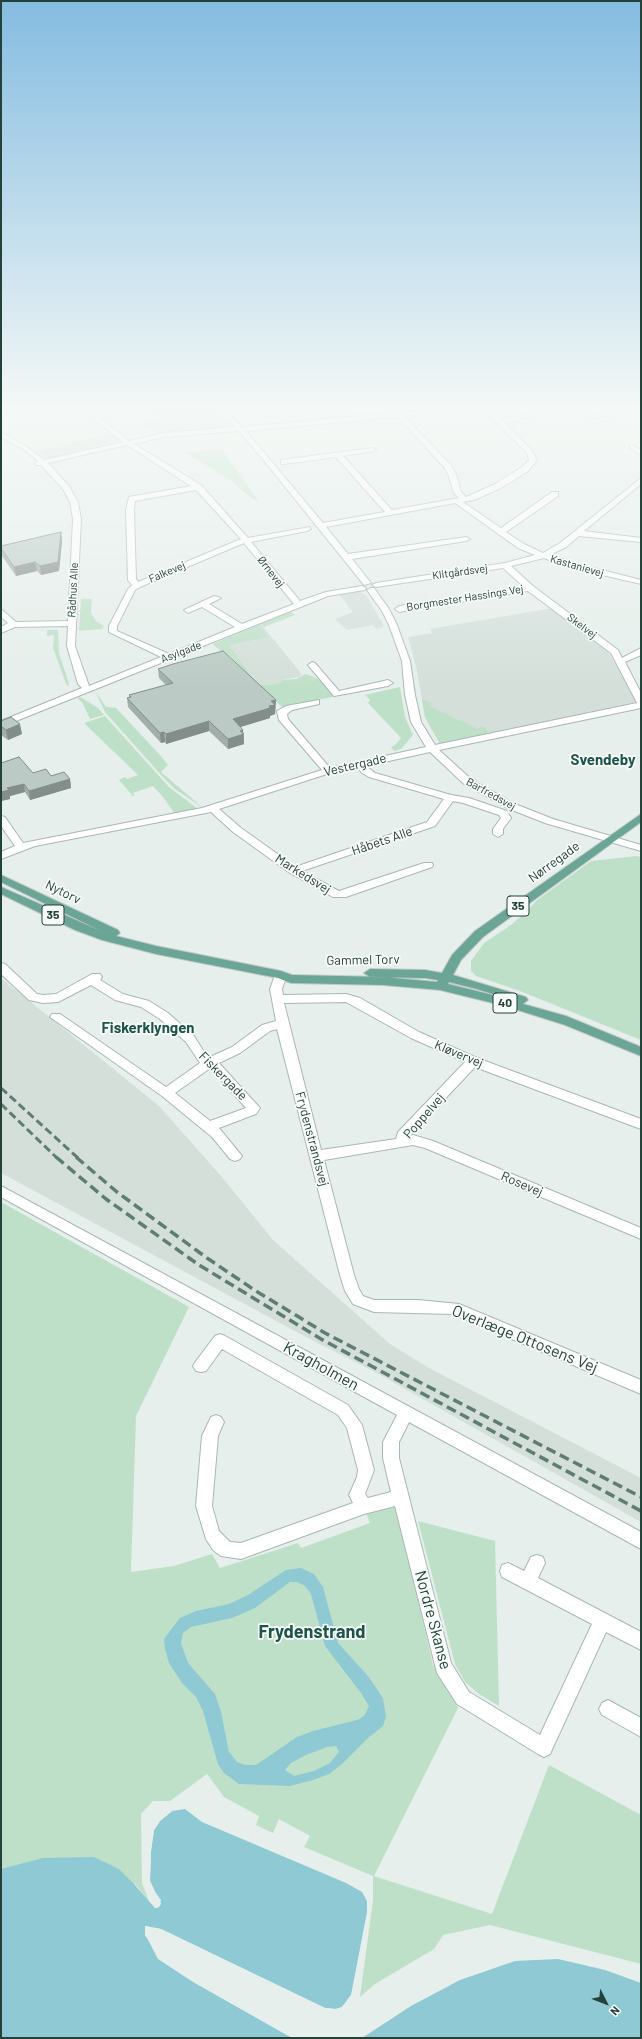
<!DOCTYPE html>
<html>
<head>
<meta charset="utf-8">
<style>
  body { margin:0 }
  #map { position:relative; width:642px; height:2039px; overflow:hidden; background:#e6efeb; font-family:Barlow,sans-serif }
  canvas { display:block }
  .frame { position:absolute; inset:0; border:2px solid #24423a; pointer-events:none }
  .north { position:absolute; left:586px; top:1983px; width:40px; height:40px; -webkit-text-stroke:3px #f7fbf9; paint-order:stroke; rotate:132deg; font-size:11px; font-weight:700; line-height:16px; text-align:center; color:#24423a }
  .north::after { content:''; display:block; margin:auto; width:14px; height:18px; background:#24423a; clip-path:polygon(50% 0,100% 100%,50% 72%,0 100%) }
</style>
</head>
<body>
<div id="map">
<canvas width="642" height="2039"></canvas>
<div class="frame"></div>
<div class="north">N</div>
</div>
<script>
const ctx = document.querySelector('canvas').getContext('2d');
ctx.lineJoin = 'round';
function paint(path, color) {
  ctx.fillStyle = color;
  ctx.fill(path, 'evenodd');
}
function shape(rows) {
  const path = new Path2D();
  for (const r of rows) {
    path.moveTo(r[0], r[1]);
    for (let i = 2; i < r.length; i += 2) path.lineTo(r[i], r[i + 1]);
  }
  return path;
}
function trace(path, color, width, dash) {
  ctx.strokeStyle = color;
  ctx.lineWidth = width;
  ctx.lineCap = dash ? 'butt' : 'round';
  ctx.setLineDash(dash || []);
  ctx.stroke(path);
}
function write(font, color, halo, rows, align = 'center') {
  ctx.font = font + ' Barlow,sans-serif';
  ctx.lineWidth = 3.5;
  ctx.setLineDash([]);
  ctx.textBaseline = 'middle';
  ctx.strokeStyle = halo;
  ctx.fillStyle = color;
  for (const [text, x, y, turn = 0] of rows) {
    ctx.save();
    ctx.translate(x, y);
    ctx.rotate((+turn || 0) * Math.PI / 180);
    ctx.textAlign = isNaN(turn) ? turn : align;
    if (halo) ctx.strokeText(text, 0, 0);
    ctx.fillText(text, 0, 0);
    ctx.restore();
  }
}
paint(shape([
  [87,404,207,404,229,426,157,434,140,424,159,419,145,408,101,417,85,405],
  [111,434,119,441,46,459,36,451],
  [358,591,366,595,383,624,383,627,376,629,373,625,347,630,335,619,353,612,339,594],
  [553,608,609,653,636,702,446,743,431,729,425,717,416,666,408,637,432,633,430,629],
  [261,624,300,672,302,676,283,680,278,684,257,685,230,656,226,656,213,644],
  [1,978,159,1106,221,1176,273,1240,390,1344,429,1368,641,1478,641,1522,375,1372,306,1337,1,1173]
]), '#d4dfda');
paint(shape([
  [222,450,258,500,254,500,230,480,185,452],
  [81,599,92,599,91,613,96,621,104,626,102,629,79,631],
  [291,612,295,615,264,627,261,624],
  [259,625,268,637,229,645,255,682,230,656,226,656,213,644],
  [47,630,58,630,59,653,69,684,67,686,53,648,54,635,47,636],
  [306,674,321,680,334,695,332,697,282,707,258,685,278,684,283,680,296,679],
  [400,687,405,717,413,735,401,749,394,751,391,747,395,745,401,738,368,703,370,700,365,695],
  [95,691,106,707,116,708,160,755,168,765,161,772,203,808,175,789,161,775,105,712],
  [80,697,98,708,104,715,90,719,82,702,77,698],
  [422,699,432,703,429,706,478,729,482,726,487,729,489,733,440,744,425,717],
  [105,716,169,787,198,809,175,814,163,797,153,786,133,793,135,796,133,796,119,780,125,777,127,779,138,775,84,723],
  [636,856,641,857,641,1040,520,991,476,976,471,971,471,961,484,943,511,925,526,912,537,900,591,861],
  [1,1202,189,1307,136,1416,131,1572,174,1566,212,1554,220,1568,298,1543,301,1548,370,1523,366,1513,396,1505,433,1665,458,1708,374,1876,492,1914,549,1765,641,1815,641,1964,490,1925,443,1935,434,1949,375,1984,360,1997,373,1900,373,1876,304,1847,310,1836,279,1819,273,1833,256,1825,259,1816,224,1797,207,1774,170,1801,153,1801,141,1814,142,1883,149,1901,135,1884,1,2038],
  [418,1521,495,1541,499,1706,479,1694,465,1682,455,1664]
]), '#bfe0c8');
paint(shape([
  [301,1568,314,1574,323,1587,338,1643,368,1676,383,1698,386,1717,383,1726,368,1738,342,1764,329,1774,313,1780,290,1786,239,1784,224,1773,218,1764,203,1711,196,1697,182,1683,169,1663,165,1649,164,1639,180,1618,196,1611,229,1604,248,1595,286,1570],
  [290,1582,297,1582,305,1586,311,1594,325,1646,361,1693,369,1706,364,1716,357,1720,313,1731,297,1737,256,1765,245,1765,237,1762,229,1752,221,1712,215,1694,188,1663,181,1643,183,1633,191,1627,232,1618,255,1608],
  [336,1746,339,1752,330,1763,314,1771,294,1776,285,1770,291,1763,306,1755,327,1747],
  [185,1809,202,1822,346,1883,362,1892,367,1901,367,1912,351,1995,342,2007,336,2009,325,2008,161,1929,145,1926,146,1936,158,1959,193,1982,292,2038,1,2038,1,1869,43,1858,94,1857,119,1869,134,1884,155,1908,159,1907,161,1900,155,1892,150,1881,151,1851,154,1830,160,1821,172,1811],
  [558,1959,605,1970,641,1983,641,2038,362,2038,411,2006,460,1980,515,1961]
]), '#8ec9d4');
paint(shape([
  [172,1809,172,1811,160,1821,154,1830,151,1851,150,1881,161,1904,159,1907,155,1908,147,1895,156,1906,159,1904,148,1881,149,1851,152,1830,159,1819],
  [145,1926,161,1929,325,2008,336,2009,342,2007,351,1995,355,1983,353,1996,343,2008,336,2011,325,2010,160,1931,147,1929,148,1938,145,1936]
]), '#e6efeb');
const minor = shape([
  [75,404,82,404,96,415,150,404,161,404,158,406,100,418,129,441,164,433,235,427,211,404,218,404,242,427,394,413,387,404,393,404,401,412,472,404,489,404,487,406,502,420,560,406,608,418,609,419,606,421,560,410,505,423,532,451,537,460,528,471,501,488,474,500,463,502,501,528,552,492,558,492,558,496,506,532,524,544,543,553,560,543,641,478,641,484,584,531,641,538,641,542,579,536,566,547,550,555,574,563,641,580,641,584,568,567,544,558,511,566,533,586,618,650,622,658,641,648,641,655,625,662,641,693,641,708,439,750,472,780,515,804,553,819,641,845,641,851,545,823,507,808,464,784,430,752,366,766,375,773,451,795,469,798,507,811,511,818,503,829,503,834,498,837,493,834,493,829,501,818,499,815,463,803,453,801,435,826,302,871,339,891,424,863,432,863,433,865,432,867,346,897,333,897,290,873,233,832,211,812,35,846,1,859,1,852,15,846,1,826,1,816,5,817,23,843,202,808,322,770,279,720,277,711,286,706,319,700,319,704,292,710,287,714,288,719,330,768,426,747,411,722,405,695,402,661,389,625,382,611,367,590,371,588,374,588,389,609,397,625,410,661,415,695,421,722,435,745,637,703,611,653,528,591,399,612,395,609,399,606,524,587,503,568,376,587,372,585,376,583,505,563,535,555,518,548,455,503,326,527,348,554,466,537,470,539,466,541,352,559,371,583,364,585,262,458,239,431,164,437,134,444,201,485,248,538,310,527,311,529,307,531,251,542,300,601,326,592,362,586,366,588,365,590,328,596,1,727,1,721,82,688,78,684,67,646,68,626,15,627,1,633,1,627,8,623,1,617,1,609,16,622,68,621,73,519,70,502,63,489,41,465,36,465,35,463,38,461,23,449,1,437,1,432,27,447,44,460,123,442,75,404],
  [481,407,527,453,529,460,522,467,495,484,466,497,461,492,456,474,450,464,404,416,481,407],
  [398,417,444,467,448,474,454,493,459,498,392,510,343,456,374,451,376,450,372,448,281,460,281,464,284,464,336,457,385,512,323,523,246,431,398,417],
  [127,445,191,486,129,497,126,510,128,580,132,585,128,589,109,626,109,632,161,657,89,686,75,646,81,519,78,502,69,486,48,463,127,445],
  [196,490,241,539,138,582,136,579,134,510,135,501,196,490],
  [244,543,294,604,242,624,209,604,221,598,214,596,184,610,188,613,202,607,235,627,169,654,117,631,117,626,135,590,140,587,244,543],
  [358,768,362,773,369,777,444,799,427,822,298,866,297,868,241,828,219,809,330,773,358,768],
  [632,445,641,450,641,455,630,448,630,446,632,445],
  [312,662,315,663,339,691,388,680,393,683,388,686,334,696,308,665,312,662],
  [1,963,5,964,37,994,43,995,56,994,92,974,100,974,102,977,100,980,123,994,149,1001,168,1013,194,1036,206,1055,210,1057,232,1047,262,1025,276,1021,270,989,275,975,281,971,287,975,282,989,283,995,346,994,360,998,419,1032,477,1058,641,1119,641,1129,475,1067,410,1136,413,1135,433,1141,641,1228,641,1239,425,1148,413,1145,324,1160,354,1275,359,1289,363,1296,374,1300,418,1300,459,1304,641,1380,641,1394,453,1314,374,1312,353,1304,345,1291,340,1275,277,1029,270,1031,240,1053,219,1063,260,1108,256,1114,219,1128,242,1156,240,1159,235,1161,230,1159,212,1137,162,1096,50,1017,52,1014,60,1014,166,1087,200,1063,186,1042,160,1019,141,1007,115,1000,91,985,58,1002,43,1003,29,1000,1,974,1,963],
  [346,1002,411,1038,465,1062,398,1132,396,1139,321,1150,284,1003,346,1002],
  [209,1069,213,1071,246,1108,210,1121,175,1093,209,1069],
  [1,1186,641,1532,641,1549,409,1422,399,1442,399,1458,451,1663,469,1692,540,1735,592,1624,502,1577,500,1571,502,1565,508,1563,524,1571,531,1557,537,1555,543,1557,545,1563,538,1578,641,1632,641,1650,606,1632,550,1754,544,1757,538,1754,457,1704,437,1673,395,1506,364,1514,241,1559,221,1556,213,1550,206,1539,196,1506,202,1436,211,1417,216,1415,221,1417,224,1422,218,1436,212,1506,219,1531,230,1542,241,1543,353,1503,349,1495,357,1477,358,1470,347,1428,338,1415,222,1349,206,1371,201,1372,196,1371,193,1366,196,1361,215,1336,220,1334,225,1336,348,1405,362,1425,374,1470,365,1494,368,1498,391,1492,383,1458,383,1442,397,1415,1,1197,1,1186],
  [608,1700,641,1718,641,1737,602,1715,599,1709,602,1703,608,1700]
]);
const major = shape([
  [641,814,641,822,483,937,461,960,453,975,526,997,528,1000,523,1004,566,1016,641,1047,641,1056,565,1025,505,1006,440,990,383,985,291,983,278,978,156,954,102,940,75,930,1,894,1,887,101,931,1,882,1,875,118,930,120,933,116,936,156,946,281,971,292,975,383,977,437,982,438,980,425,978,370,977,364,973,370,969,425,970,442,973,452,955,475,931,641,814],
  [449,982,477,989,505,998,448,984,449,982]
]);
trace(minor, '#a8b8b2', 2);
trace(major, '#c2cac8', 2);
paint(minor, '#fff');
paint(major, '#6aa596');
trace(shape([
  [1,1088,78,1158],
  [1,1104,57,1158]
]), '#5f7d75', 3, [8, 4]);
trace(shape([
  [56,1157,106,1199,199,1265,321,1339,641,1511],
  [76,1157,117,1192,207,1258,256,1291,325,1333,641,1497]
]), '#5f7d75', 3.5, [10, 5]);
paint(shape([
  [61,532,62,541,59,571,41,575,37,571,16,576,2,556,1,546],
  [158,669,276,700,275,714,270,716,270,718,240,727,244,734,244,744,228,749,209,731,166,744,165,742,161,743,128,707,127,698,129,697,129,695,166,685,159,678],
  [1,721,22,734,8,740,1,735],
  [1,763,33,773,70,779,71,788,30,800,25,792,10,796,10,799,1,801]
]), '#a1aea9');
paint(shape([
  [61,532,62,541,59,571,41,575,40,566],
  [35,562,37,571,16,576,14,567],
  [276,700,275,714,270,716,270,718,234,729,233,719,269,706,271,701],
  [209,721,209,731,166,744,166,734],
  [20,724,22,734,8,740,6,730],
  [243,730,244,744,228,749,228,739,240,731],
  [164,732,165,742,161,743,160,733],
  [70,779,71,788,30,800,29,791],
  [24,784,25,792,10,796,10,799,1,801,1,793,7,788]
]), '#838d89');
const building = shape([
  [61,532,58,562,40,566,35,562,14,567,1,548,1,546,61,532],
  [223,651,276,700,271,701,275,705,269,706,270,708,233,719,243,730,240,731,244,734,228,739,209,721,166,734,164,732,160,733,127,698,131,697,129,695,173,683,158,669,173,664,223,651],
  [11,717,20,724,6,730,1,726,1,721,11,717],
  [19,757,33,773,46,769,51,776,64,772,70,779,29,791,24,784,7,788,9,790,1,792,1,763,19,757]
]);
paint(building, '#bbcac4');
trace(building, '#838d89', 1);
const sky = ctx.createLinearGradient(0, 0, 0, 689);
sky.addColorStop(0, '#84bce0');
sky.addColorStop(0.59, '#f4f8f6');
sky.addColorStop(1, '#f4f8f600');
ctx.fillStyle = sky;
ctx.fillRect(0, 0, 642, 689);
write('11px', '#24423a', '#f7fbf9', [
  ["Kastanievej",577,566,16],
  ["Falkevej",167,572,-23],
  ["Ørnevej",271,572,52],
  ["Klitgårdsvej",460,572,-8],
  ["Rådhus Alle",73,590,-87],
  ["Borgmester Hassings Vej",465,598,-9],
  ["Skelvej",582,626,37],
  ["Asylgade",181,652,-21],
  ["Barfredsvej",491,794,29]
]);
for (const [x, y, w] of [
  [518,906,22],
  [53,915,22],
  [505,1003,24]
]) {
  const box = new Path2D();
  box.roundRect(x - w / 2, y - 10, w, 20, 3);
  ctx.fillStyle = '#f7fbf9';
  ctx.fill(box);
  trace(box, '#24423a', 1);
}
write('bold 12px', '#24423a', null, [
  ["35",518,906],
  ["35",53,915],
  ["40",505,1003]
]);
write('13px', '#24423a', '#f7fbf9', [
  ["Vestergade",355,765,-13],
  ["Håbets Alle",382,841,-19],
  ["Nørregade",554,862,-36],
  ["Markedsvej",303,874,32],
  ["Nytorv",63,892,26],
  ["Gammel Torv",363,960,-1],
  ["Kløvervej",459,1054,23],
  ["Fiskergade",223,1076,45],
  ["Poppelvej",424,1116,-49],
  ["Frydenstrandsvej",312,1139,75],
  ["Rosevej",522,1184,23]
]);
write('bold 15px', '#1f5548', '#f7fbf9', [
  ["Svendeby",603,760],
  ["Fiskerklyngen",148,1028]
]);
write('16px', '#24423a', '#f7fbf9', [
  ["Overlæge Ottosens Vej",525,1339,22],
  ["Kragholmen",321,1366,29],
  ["Nordre Skanse",433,1620,75]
]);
write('bold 18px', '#1f5548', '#f7fbf9', [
  ["Frydenstrand",312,1632]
]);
</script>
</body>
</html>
